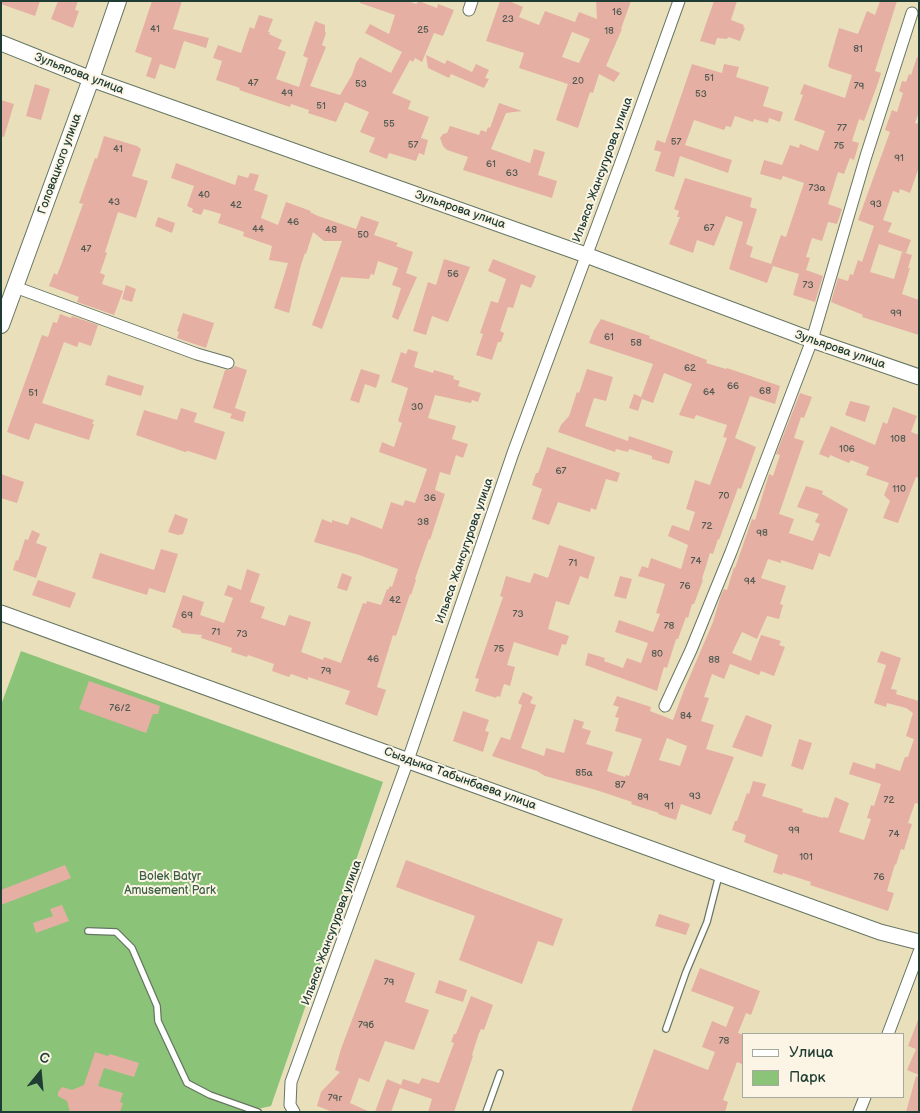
<!DOCTYPE html>
<html>
<head>
<meta charset="utf-8">
<style>
  body { margin:0 }
  #map { position:relative; width:920px; height:1113px; overflow:hidden; background:#e9e0bb; font-family:"Balsamiq Sans",sans-serif }
  canvas { display:block }
  .frame { position:absolute; inset:0; border:2px solid #1f3d34; pointer-events:none }
  .legend { position:absolute; left:742px; top:1033px; width:162px; height:65px; box-sizing:border-box; background:#fcf5e5; border:1px solid #a4ab9e; margin:0; padding:6px 9px; list-style:none; font-size:15px; color:#1f3d34 }
  .legend li { display:flex; align-items:center; gap:10px; height:25px }
  .legend b { width:25px; border:1px solid #a4ab9e }
  .north { position:absolute; left:15px; top:1048px; width:50px; height:50px; -webkit-text-stroke:4px #fcf5e5; paint-order:stroke; rotate:17deg; font-size:14px; font-weight:700; line-height:20px; text-align:center; color:#1f3d34 }
  .north::after { content:''; display:block; margin:auto; width:18px; height:22px; background:#1f3d34; clip-path:polygon(50% 0,100% 100%,50% 72%,0 100%) }
</style>
</head>
<body>
<div id="map">
<canvas width="920" height="1113"></canvas>
<div class="frame"></div>
<ul class="legend">
<li><b style="height:6px;background:#fff"></b>Улица</li>
<li><b style="height:14px;background:#8bc478"></b>Парк</li>
</ul>
<div class="north">С</div>
</div>
<script>
const ctx = document.querySelector('canvas').getContext('2d');
ctx.lineJoin = 'round';
function paint(path, color) {
  ctx.fillStyle = color;
  ctx.fill(path, 'evenodd');
}
function shape(rows) {
  const path = new Path2D();
  for (const r of rows) {
    path.moveTo(r[0], r[1]);
    for (let i = 2; i < r.length; i += 2) path.lineTo(r[i], r[i + 1]);
  }
  return path;
}
function trace(path, color, width, dash) {
  ctx.strokeStyle = color;
  ctx.lineWidth = width;
  ctx.lineCap = dash ? 'butt' : 'round';
  ctx.setLineDash(dash || []);
  ctx.stroke(path);
}
function write(font, color, halo, rows, align = 'center') {
  ctx.font = font + ' "Balsamiq Sans",sans-serif';
  ctx.lineWidth = 4;
  ctx.setLineDash([]);
  ctx.textBaseline = 'middle';
  ctx.strokeStyle = halo;
  ctx.fillStyle = color;
  for (const [text, x, y, turn = 0] of rows) {
    ctx.save();
    ctx.translate(x, y);
    ctx.rotate((+turn || 0) * Math.PI / 180);
    ctx.textAlign = isNaN(turn) ? turn : align;
    if (halo) ctx.strokeText(text, 0, 0);
    ctx.fillText(text, 0, 0);
    ctx.restore();
  }
}
paint(shape([
  [21,651,383,782,271,1106,244,1112,1,1112,1,705]
]), '#8bc478');
paint(shape([
  [1,1,40,1,35,16,1,4],
  [58,1,78,1,75,10,79,11,73,28,51,19],
  [152,1,182,1,173,29,209,38,206,48,184,41,175,69,160,64,155,79,146,76,152,58,135,52],
  [360,1,408,1,416,4,419,1,437,8,438,4,454,10,443,36,434,33,422,62,415,58,413,62,410,60,392,93,411,101,408,109,429,117,421,138,428,140,424,155,419,153,416,161,389,153,387,159,369,152,375,138,360,132,369,112,345,102,336,122,308,113,309,110,291,104,290,107,239,90,240,88,216,80,222,61,213,58,218,45,241,53,250,27,254,29,259,15,273,19,268,32,270,32,269,34,282,40,278,49,286,52,276,79,299,87,308,58,303,56,315,21,325,25,325,32,326,33,322,45,326,47,310,86,340,95,352,75,356,63,360,57,391,73,402,52,365,33,370,24,389,34,395,15,360,3],
  [500,1,509,1,523,7,519,17,539,25,545,11,575,22,579,12,597,19,596,1,631,1,621,29,622,29,606,66,620,73,614,82,599,74,593,93,590,92,578,128,556,120,568,84,519,68,524,53,486,41],
  [572,32,590,39,579,63,562,57],
  [714,1,737,1,731,20,744,25,743,27,745,28,740,41,728,37,727,39,717,38,715,45,700,41],
  [880,1,897,1,875,71,881,73,878,83,864,121,859,119,852,141,859,143,854,160,850,158,844,174,838,172,828,204,842,209,837,224,828,222,822,241,812,238,806,257,810,258,806,270,823,276,815,302,793,295,799,274,773,266,767,283,729,269,743,222,726,216,714,246,697,240,693,253,669,244,680,217,677,217,679,211,674,209,685,178,752,198,750,207,757,209,746,244,753,247,750,257,771,264,781,235,786,237,804,183,783,176,781,180,760,174,764,160,782,165,790,145,799,148,800,144,818,151,825,131,794,120,803,95,800,94,804,84,845,98,852,75,830,68,828,66,839,28,858,34,867,11,875,15],
  [426,55,445,64,447,60,472,72,476,64,489,70,485,78,489,79,484,88,451,74,449,78,428,68],
  [917,57,919,58,919,112,915,123,919,124,919,167,910,193,900,189,899,193,893,191,883,220,892,223,888,232,911,240,906,253,879,244,870,272,894,279,902,252,912,255,908,268,910,268,902,294,919,300,919,335,862,317,863,315,831,302,838,278,848,281,850,274,853,275,858,260,862,262,874,226,858,220,890,132,885,130,892,110,897,112,903,93,899,91,902,81,906,82,909,74,911,75],
  [692,64,722,73,724,64,739,67,736,77,769,87,763,106,783,112,780,122,769,118,768,123,754,119,753,122,735,116,731,127,726,126,724,130,694,120,685,145,732,160,728,173,680,156,674,177,655,171,661,152,654,150,657,140,665,143],
  [35,84,50,89,41,120,26,116],
  [1,100,14,104,4,137,1,136],
  [499,103,522,111,506,113,491,149,530,163,534,149,545,152,538,175,557,181,552,198,463,170,468,157,447,150,443,146,440,138,443,134,447,133,450,126,479,135,481,130,486,132,488,127,490,128],
  [104,136,137,146,141,149,132,176,148,181,136,218,118,212,105,252,107,253,100,273,105,275,102,284,123,291,114,315,77,302,79,297,49,286,54,273,57,275,61,265,83,204,79,203,95,158,97,159],
  [176,163,235,185,238,175,248,178,250,173,259,175,254,190,268,195,261,218,278,225,286,202,311,211,310,212,318,216,356,229,361,216,379,222,374,235,398,243,396,246,413,252,406,273,417,277,398,320,392,317,401,288,392,285,398,268,378,261,374,275,371,274,369,279,341,277,322,329,312,325,342,241,324,241,313,232,306,254,305,253,301,265,289,313,274,308,288,263,269,260,272,246,243,236,244,232,218,223,221,214,204,209,201,215,192,212,193,209,187,206,194,186,171,178],
  [158,217,175,223,172,233,155,226],
  [444,259,470,267,448,322,432,316,426,335,413,331,428,282,436,285],
  [493,259,536,276,531,288,521,284,513,308,508,307,500,331,504,333,501,342,498,342,492,360,476,355,483,334,480,333,491,301,498,303,506,279,488,271],
  [126,285,136,289,132,302,122,299],
  [183,313,214,323,206,348,177,338,179,332,177,331],
  [60,314,71,318,72,316,98,325,91,346,79,342,77,347,64,342,42,403,94,420,92,424,94,424,89,440,35,423,29,440,7,432,42,335,48,337,53,322,57,323],
  [601,319,650,336,649,338,707,360,706,363,726,369,727,368,780,386,775,404,750,396,735,438,756,447,741,489,738,488,719,540,718,539,713,554,710,553,702,579,703,580,694,604,692,604,688,618,686,617,678,639,676,639,667,668,664,667,657,691,585,665,588,653,605,658,604,661,623,668,627,658,641,663,648,643,615,632,619,620,653,632,660,614,656,613,665,584,638,576,642,566,648,568,651,558,681,569,688,545,668,536,672,525,689,531,695,512,686,509,695,480,710,485,727,438,723,437,727,425,696,415,694,419,679,415,692,384,664,373,653,403,642,399,638,411,629,408,634,394,641,397,653,364,589,343,594,330],
  [408,349,418,352,414,367,433,373,434,370,454,376,453,379,460,381,458,386,481,393,478,402,472,400,471,403,435,395,428,418,456,426,452,439,468,444,463,458,456,455,450,475,440,472,435,490,445,494,430,540,429,539,415,579,416,580,411,595,410,594,396,636,393,635,384,664,377,687,386,690,377,716,345,704,350,691,308,677,308,680,291,674,289,677,272,671,274,664,248,655,247,657,231,652,232,648,201,638,202,635,182,633,180,630,172,627,183,595,204,602,200,615,224,623,233,598,224,595,228,585,241,590,247,569,260,574,250,602,265,607,261,618,285,626,289,615,311,622,301,652,323,660,324,657,341,663,363,603,366,604,367,601,381,605,387,589,388,590,390,586,392,587,398,569,359,555,314,542,322,519,332,523,332,520,348,525,351,517,382,529,391,502,403,506,405,500,415,503,427,469,379,452,382,442,394,447,402,423,398,421,408,388,391,382,401,352,406,354],
  [235,366,247,370,235,408,246,412,243,422,230,418,232,414,213,408,225,370,230,370],
  [361,369,380,375,376,388,365,384,359,403,350,400],
  [587,369,613,377,606,401,594,398,585,426,628,441,629,436,673,451,669,464,652,459,652,456,629,449,628,452,616,449,615,452,558,432,561,425,569,416,577,392,579,393],
  [108,375,144,386,141,396,105,385],
  [800,393,812,397,804,418,801,417,794,438,804,441,779,514,794,519,789,533,813,541,820,524,815,522,819,514,797,507,806,486,823,491,822,494,848,509,830,557,819,553,813,570,781,560,781,563,768,559,761,578,786,586,780,604,783,605,779,619,767,616,757,639,742,632,732,653,751,661,761,635,781,641,779,645,785,647,774,676,761,671,759,675,730,664,724,679,712,674,704,697,709,698,701,721,714,725,706,749,734,757,711,815,681,804,676,820,658,814,659,813,631,804,632,802,596,790,545,776,537,771,492,756,501,737,510,740,522,705,518,703,523,692,533,697,530,703,536,705,521,748,544,756,546,748,564,753,574,719,584,722,582,728,591,731,586,744,613,752,607,771,625,777,626,775,629,776,642,739,615,731,619,718,615,717,619,707,613,705,617,696,651,707,650,711,673,720,684,690,713,622,721,595,724,589,727,590,734,567,735,568,752,519,755,520,769,474,773,476,780,455,776,454],
  [667,738,687,746,680,766,659,760],
  [850,401,870,406,865,422,845,415],
  [893,407,917,416,911,432,919,435,919,478,916,477,898,523,883,518,890,501,884,495,889,483,866,475,869,467,851,460,849,463,830,455,829,458,819,454,831,426,875,445,883,422,887,424],
  [181,408,197,413,194,422,225,432,216,460,188,451,185,452,136,435,144,410,177,420],
  [547,447,620,473,617,482,606,479,596,510,591,508,590,512,558,502,549,525,532,519,542,489,532,485,536,473,538,473],
  [1,474,24,482,17,503,1,498],
  [175,514,188,519,183,534,178,535,168,532],
  [32,530,40,534,36,543,47,547,36,578,13,570,16,560,18,561,25,539,28,540],
  [559,545,595,557,588,579,580,576,569,605,556,601,548,629,569,636,566,645,562,644,558,656,514,642,507,665,515,667,510,686,504,684,500,697,497,696,496,698,475,691,479,679,475,678,503,597,500,596,506,576,530,583,534,573,548,578],
  [161,549,178,554,165,593,149,588,147,595,92,578,100,553,154,570],
  [342,573,352,577,347,591,337,588],
  [620,576,632,579,626,599,614,596],
  [38,580,76,593,70,608,32,595],
  [881,651,901,658,891,689,897,690,896,694,919,701,919,804,915,803,908,823,912,824,904,850,901,849,896,865,895,864,887,891,894,893,888,911,810,885,811,882,783,873,782,875,773,872,778,855,744,842,746,835,732,830,735,821,737,821,747,793,749,794,753,781,766,784,762,796,803,809,802,812,823,818,823,817,828,818,835,797,849,803,839,832,864,840,871,819,867,818,871,805,874,806,881,784,849,774,853,762,875,769,876,763,900,771,905,757,908,757,914,739,906,736,913,713,906,708,887,703,886,707,874,703,886,665,877,662],
  [89,681,160,706,158,714,153,714,146,733,79,709],
  [463,711,489,720,485,731,489,732,483,752,453,741],
  [746,715,772,725,762,757,732,747],
  [799,739,812,743,803,770,791,766],
  [406,860,563,919,553,946,538,941,522,984,459,960,475,916,396,887],
  [65,865,71,878,1,905,1,890],
  [62,905,69,921,36,933,33,923,53,916,50,909],
  [659,914,690,924,686,935,655,926],
  [375,959,415,973,405,1002,429,1010,414,1050,385,1041,369,1082,359,1078,350,1103,370,1112,333,1112,317,1106,321,1092,340,1072,335,1070,341,1049],
  [700,968,760,991,751,1015,746,1013,738,1033,744,1035,744,1065,737,1062,723,1100,728,1102,725,1112,631,1112,654,1049,708,1070,715,1052,702,1047,712,1021,726,1027,734,1007,691,991],
  [439,980,467,990,463,1002,435,993],
  [471,996,493,1005,484,1030,481,1029,479,1033,472,1055,473,1056,454,1112,428,1112,432,1099,400,1088,403,1079,419,1084,422,1078,439,1083,454,1043,451,1042,454,1034,456,1034],
  [918,1020,919,1021,919,1075,907,1070,916,1049,908,1046],
  [95,1052,108,1056,110,1054,139,1063,134,1077,104,1068,98,1086,123,1093,120,1102,123,1103,120,1112,70,1112,67,1101,58,1096,58,1092,62,1087,72,1090,84,1085],
  [916,1076,919,1077,919,1112,906,1112],
  [387,1079,401,1085,391,1112,375,1112]
]), '#e5afa4');
const service = shape([
  [88,931,116,932,132,948,157,1006,158,1021,187,1083,210,1095,258,1112],
  [666,1029,686,972,707,922,719,875],
  [486,1112,500,1073]
]);
const minor = shape([
  [469,10,472,1],
  [15,287,197,354,228,363],
  [665,706,691,650,731,552,812,340,866,156,912,13],
  [888,1034,919,952],
  [294,1112,290,1105,291,1082,408,760,513,453,624,154,679,1],
  [859,1112,865,1097]
]);
const tertiary = shape([
  [1,43,91,79,586,255,812,340,919,377],
  [1,613,880,932,919,942]
]);
const secondary = shape([
  [1,325,91,79,118,1]
]);
trace(service, '#667663', 8);
trace(minor, '#667663', 13);
trace(tertiary, '#667663', 17);
trace(secondary, '#667663', 18);
trace(service, '#fff', 5.5);
trace(minor, '#fff', 11);
trace(tertiary, '#fff', 15);
trace(secondary, '#fff', 16);
write('10px', '#505a50', null, [
  ["16",617,12],
  ["23",508,19],
  ["41",155,29],
  ["25",423,30],
  ["18",609,31],
  ["81",858,49],
  ["51",709,78],
  ["20",578,81],
  ["47",253,83],
  ["53",361,84],
  ["79",859,86],
  ["49",287,93],
  ["53",701,94],
  ["51",321,106],
  ["55",389,124],
  ["77",842,128],
  ["57",676,142],
  ["57",413,145],
  ["75",839,146],
  ["41",118,149],
  ["91",899,158],
  ["61",491,164],
  ["63",512,173],
  ["73а",817,188],
  ["40",204,195],
  ["43",114,202],
  ["93",876,204],
  ["42",236,205],
  ["46",293,222],
  ["67",709,228],
  ["44",258,229],
  ["48",331,230],
  ["50",363,235],
  ["47",86,249],
  ["56",453,274],
  ["73",808,285],
  ["99",896,313],
  ["61",609,337],
  ["58",636,343],
  ["62",690,368],
  ["66",733,386],
  ["68",765,391],
  ["64",709,392],
  ["51",33,393],
  ["30",417,407],
  ["108",898,439],
  ["106",847,449],
  ["67",561,471],
  ["110",899,489],
  ["70",724,496],
  ["36",430,498],
  ["38",423,522],
  ["72",707,526],
  ["98",762,533],
  ["74",696,561],
  ["71",573,563],
  ["94",750,581],
  ["76",685,586],
  ["42",395,600],
  ["73",518,614],
  ["69",187,615],
  ["78",669,626],
  ["71",216,632],
  ["73",242,634],
  ["75",499,649],
  ["80",657,654],
  ["46",373,659],
  ["88",714,660],
  ["79",326,671],
  ["76/2",120,708],
  ["84",686,716],
  ["85а",584,773],
  ["87",620,785],
  ["93",695,796],
  ["89",643,797],
  ["72",889,800],
  ["91",669,806],
  ["99",794,830],
  ["74",894,834],
  ["101",806,857],
  ["76",879,877],
  ["79",389,982],
  ["79б",366,1025],
  ["78",724,1041],
  ["79г",335,1098]
]);
write('12px', '#1f3d34', '#fcf5e5', [
  ["Зульярова улица",79,74,21],
  ["Головацкого улица",60,164,-70],
  ["Ильяса Жансугурова улица",603,170,-70],
  ["Зульярова улица",460,210,19],
  ["Зульярова улица",840,350,19],
  ["Ильяса Жансугурова улица",465,551,-71],
  ["Сыздыка Табынбаева улица",460,779,20],
  ["Ильяса Жансугурова улица",332,933,-70]
]);
write('12px', '#3a5f45', '#fcf5e5', [
  ["Bolek Batyr",170,877],
  ["Amusement Park",170,891]
]);
</script>
</body>
</html>
